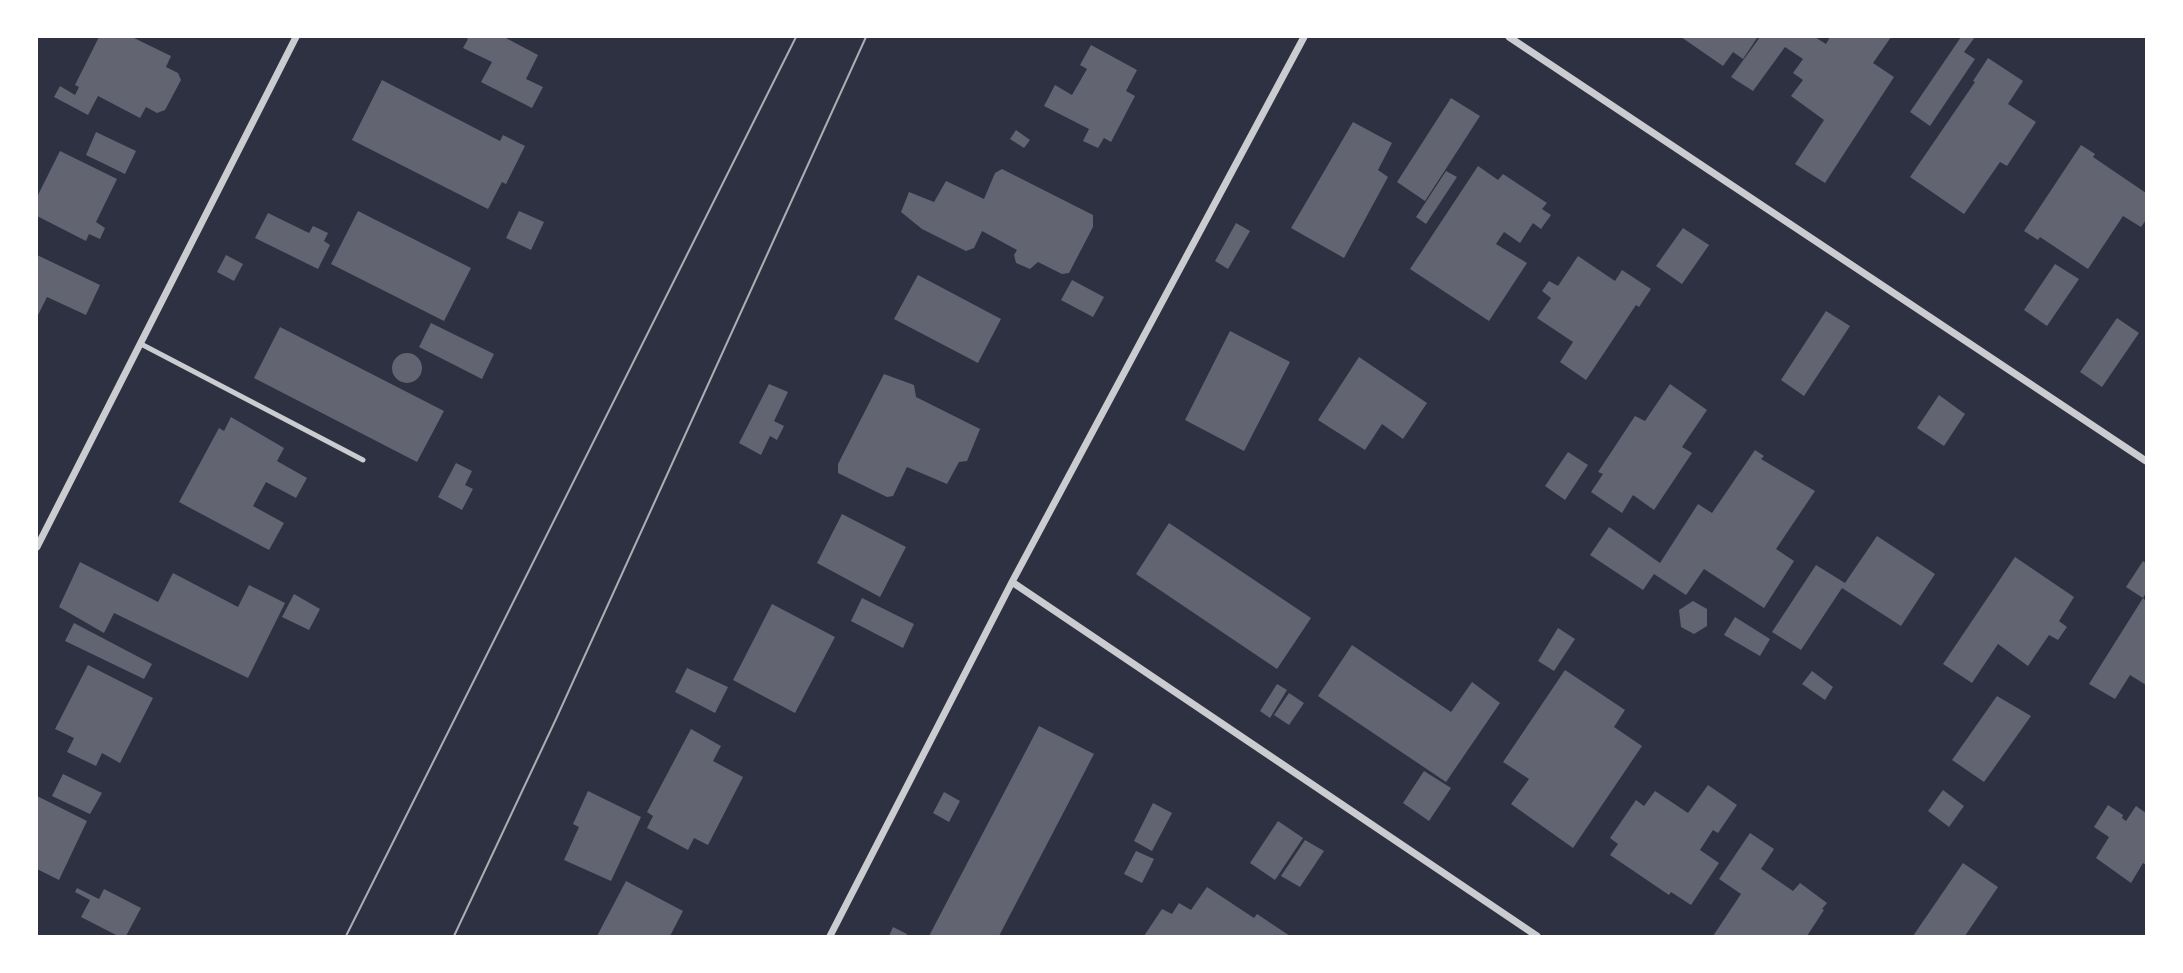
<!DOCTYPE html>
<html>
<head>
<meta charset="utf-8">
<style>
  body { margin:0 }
  #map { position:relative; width:2183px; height:973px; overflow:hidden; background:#2d3142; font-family:Overpass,sans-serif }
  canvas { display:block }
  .frame { position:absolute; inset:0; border:38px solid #fff; pointer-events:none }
</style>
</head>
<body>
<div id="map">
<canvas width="2183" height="973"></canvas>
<div class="frame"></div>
</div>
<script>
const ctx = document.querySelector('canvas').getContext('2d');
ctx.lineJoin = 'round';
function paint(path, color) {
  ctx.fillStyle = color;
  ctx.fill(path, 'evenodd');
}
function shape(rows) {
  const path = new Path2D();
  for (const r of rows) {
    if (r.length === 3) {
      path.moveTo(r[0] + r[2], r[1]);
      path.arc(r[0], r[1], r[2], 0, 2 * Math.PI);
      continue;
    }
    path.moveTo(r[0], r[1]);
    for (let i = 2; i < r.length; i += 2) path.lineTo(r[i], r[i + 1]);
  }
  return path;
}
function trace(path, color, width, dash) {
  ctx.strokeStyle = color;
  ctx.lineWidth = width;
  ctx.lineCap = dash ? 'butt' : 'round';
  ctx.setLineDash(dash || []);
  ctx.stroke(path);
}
paint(shape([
  [99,37,132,37,171,56,166,67,178,73,181,80,165,110,157,113,146,107,140,118,98,96,88,115,54,97,60,86,75,95,79,87,75,85],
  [464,37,504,37,538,55,526,79,543,87,532,108,481,82,492,62,463,48,468,39],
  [1681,37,1755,37,1757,38,1743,59,1733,52,1723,66],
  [1760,37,1815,37,1826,44,1830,37,1891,37,1873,63,1894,77,1825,183,1795,164,1824,120,1791,96,1803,80,1793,73,1803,59,1785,47,1753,91,1731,77],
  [1961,37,1975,37,1964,52,1975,59,1930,126,1910,112],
  [1091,45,1137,70,1126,91,1135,96,1111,142,1104,138,1098,148,1083,141,1089,129,1044,106,1055,85,1072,95,1087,69,1080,65],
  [1988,58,2023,81,2008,104,2036,122,2007,166,2000,162,1964,214,1910,177,1975,82,1973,81],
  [382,80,500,141,503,135,525,146,506,184,502,182,488,209,352,140],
  [1451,98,1480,116,1425,201,1397,182],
  [1353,122,1392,143,1378,170,1388,177,1344,258,1291,228],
  [1016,130,1030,140,1024,148,1010,139],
  [96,132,136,151,125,174,86,155],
  [2081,145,2095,154,2093,157,2146,193,2146,220,2141,227,2123,216,2088,269,2040,237,2038,240,2024,231],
  [60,151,117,179,96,222,105,228,100,239,89,234,86,241,37,216,37,197],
  [1478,166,1498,180,1503,174,1547,203,1542,209,1551,215,1541,229,1533,223,1520,243,1504,232,1496,244,1527,263,1489,321,1410,269],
  [1002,169,1093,215,1093,227,1069,273,1062,274,1038,262,1030,269,1016,263,1014,255,1017,250,982,231,974,248,966,251,922,229,901,212,909,192,934,202,946,181,984,199,995,173],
  [1446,171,1457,177,1426,224,1416,217],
  [358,211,471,268,444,321,331,264],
  [519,211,544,222,531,250,506,238],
  [268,213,309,233,313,226,328,233,324,241,330,245,318,269,255,238],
  [1236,223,1250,231,1228,269,1215,261],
  [1683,228,1709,245,1682,284,1656,266],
  [37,255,100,285,86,315,47,297,37,317],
  [226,255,243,264,234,281,217,272],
  [1578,256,1615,281,1622,270,1651,289,1639,307,1636,305,1586,380,1560,362,1573,342,1537,318,1551,298,1542,291,1549,281,1558,286],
  [2055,264,2079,279,2047,326,2024,310],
  [918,275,1001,319,978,363,894,319],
  [1072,280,1104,297,1093,317,1061,300],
  [1826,311,1850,326,1804,396,1781,380],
  [2117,318,2139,333,2102,387,2080,372],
  [431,323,494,354,482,379,419,347],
  [280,327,444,411,417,462,254,378],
  [1230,331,1290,362,1244,451,1185,420],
  [407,368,15],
  [1359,357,1427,403,1403,439,1382,424,1365,450,1318,420],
  [884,374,914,385,916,397,980,429,967,461,959,462,947,484,907,467,893,496,887,497,838,473,838,464],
  [769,384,788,392,774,421,784,426,777,440,770,436,761,455,739,443],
  [1670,384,1707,410,1682,447,1692,453,1654,510,1633,495,1622,513,1591,492,1603,474,1598,472,1635,416,1645,421],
  [1939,395,1965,414,1944,446,1917,428],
  [231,417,284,448,277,461,307,478,296,498,266,482,253,506,284,523,269,550,179,502,219,428,224,431],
  [1755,450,1764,456,1761,459,1815,491,1776,549,1794,561,1764,608,1704,569,1686,595,1654,574,1643,590,1590,555,1609,527,1660,563,1698,504,1712,513],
  [1568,452,1588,465,1565,500,1545,486],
  [456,463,472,471,465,485,473,489,462,510,438,497],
  [842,514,906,547,880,597,817,563],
  [1169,523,1311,618,1277,669,1136,574],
  [1877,536,1935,574,1901,626,1842,588,1801,650,1772,632,1816,565,1845,583],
  [2015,557,2074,597,2059,621,2067,627,2058,640,2049,635,2028,666,1998,644,1972,683,1943,664],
  [2143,561,2146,563,2146,593,2143,598,2146,601,2146,685,2130,675,2115,699,2089,684,2143,598,2126,587],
  [80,562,158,602,173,573,238,607,249,585,285,603,248,678,114,613,104,633,59,607],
  [294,594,320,609,309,630,282,617],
  [862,598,914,624,903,648,851,621],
  [1693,601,1707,609,1707,626,1694,634,1681,627,1679,610],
  [772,604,835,637,795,713,733,680],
  [1735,617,1770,639,1760,656,1724,635],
  [74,623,152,664,144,679,65,641],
  [1558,628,1575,639,1554,671,1538,661],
  [1352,645,1451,712,1472,682,1500,703,1446,782,1318,696],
  [88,665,153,698,120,763,102,753,96,766,67,752,74,738,55,729],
  [687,668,728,687,715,713,675,692],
  [1565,670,1625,710,1614,727,1642,746,1573,848,1511,804,1529,779,1503,762],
  [1812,671,1833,687,1825,700,1802,684],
  [1277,684,1287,690,1270,718,1260,711],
  [1289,693,1304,703,1289,725,1274,715],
  [1997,696,2031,716,1984,782,1952,760],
  [1039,726,1094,754,999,936,929,936],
  [691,729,721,746,713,761,743,777,708,845,694,838,688,850,647,828,653,816,647,812],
  [1424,771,1451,788,1429,821,1403,803],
  [63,774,102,793,90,814,52,796],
  [1708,785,1737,805,1718,833,1713,830,1700,850,1719,863,1691,905,1671,892,1669,895,1610,855,1618,844,1610,838,1636,800,1644,806,1655,791,1688,813],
  [1943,790,1964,806,1949,827,1928,811],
  [588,791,641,817,611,881,564,860,579,827,573,824],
  [944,792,960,801,949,822,933,813],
  [37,796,87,821,59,880,37,869],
  [1153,803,1172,813,1152,851,1134,841],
  [2108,805,2123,815,2122,818,2126,821,2136,806,2146,813,2146,865,2143,863,2131,883,2096,858,2109,837,2094,827],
  [1278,821,1303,838,1275,880,1250,863],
  [1750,833,1774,849,1761,869,1793,891,1800,883,1827,903,1822,909,1824,910,1807,936,1713,936,1741,894,1719,879],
  [1305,840,1324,851,1300,887,1281,876],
  [1136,851,1154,859,1142,883,1124,874],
  [1963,863,1998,887,1965,936,1913,936],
  [626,881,683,911,670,936,597,936],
  [1207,887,1254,918,1257,914,1290,936,1144,936,1162,909,1172,914,1179,903,1191,910],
  [77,888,99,899,104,889,141,908,126,936,118,936,81,917,90,900,75,892],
  [893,927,907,934,906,936,889,936]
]), '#626471');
trace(shape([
  [141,344,363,460]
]), '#caccd0', 5);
trace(shape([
  [1509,37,2146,461],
  [37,547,296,37],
  [1012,582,1537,936],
  [830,936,1012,582,1304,37]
]), '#caccd0', 7);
trace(shape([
  [346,936,796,37],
  [454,936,556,719,866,37]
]), '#abadb3', 2);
</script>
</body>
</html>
